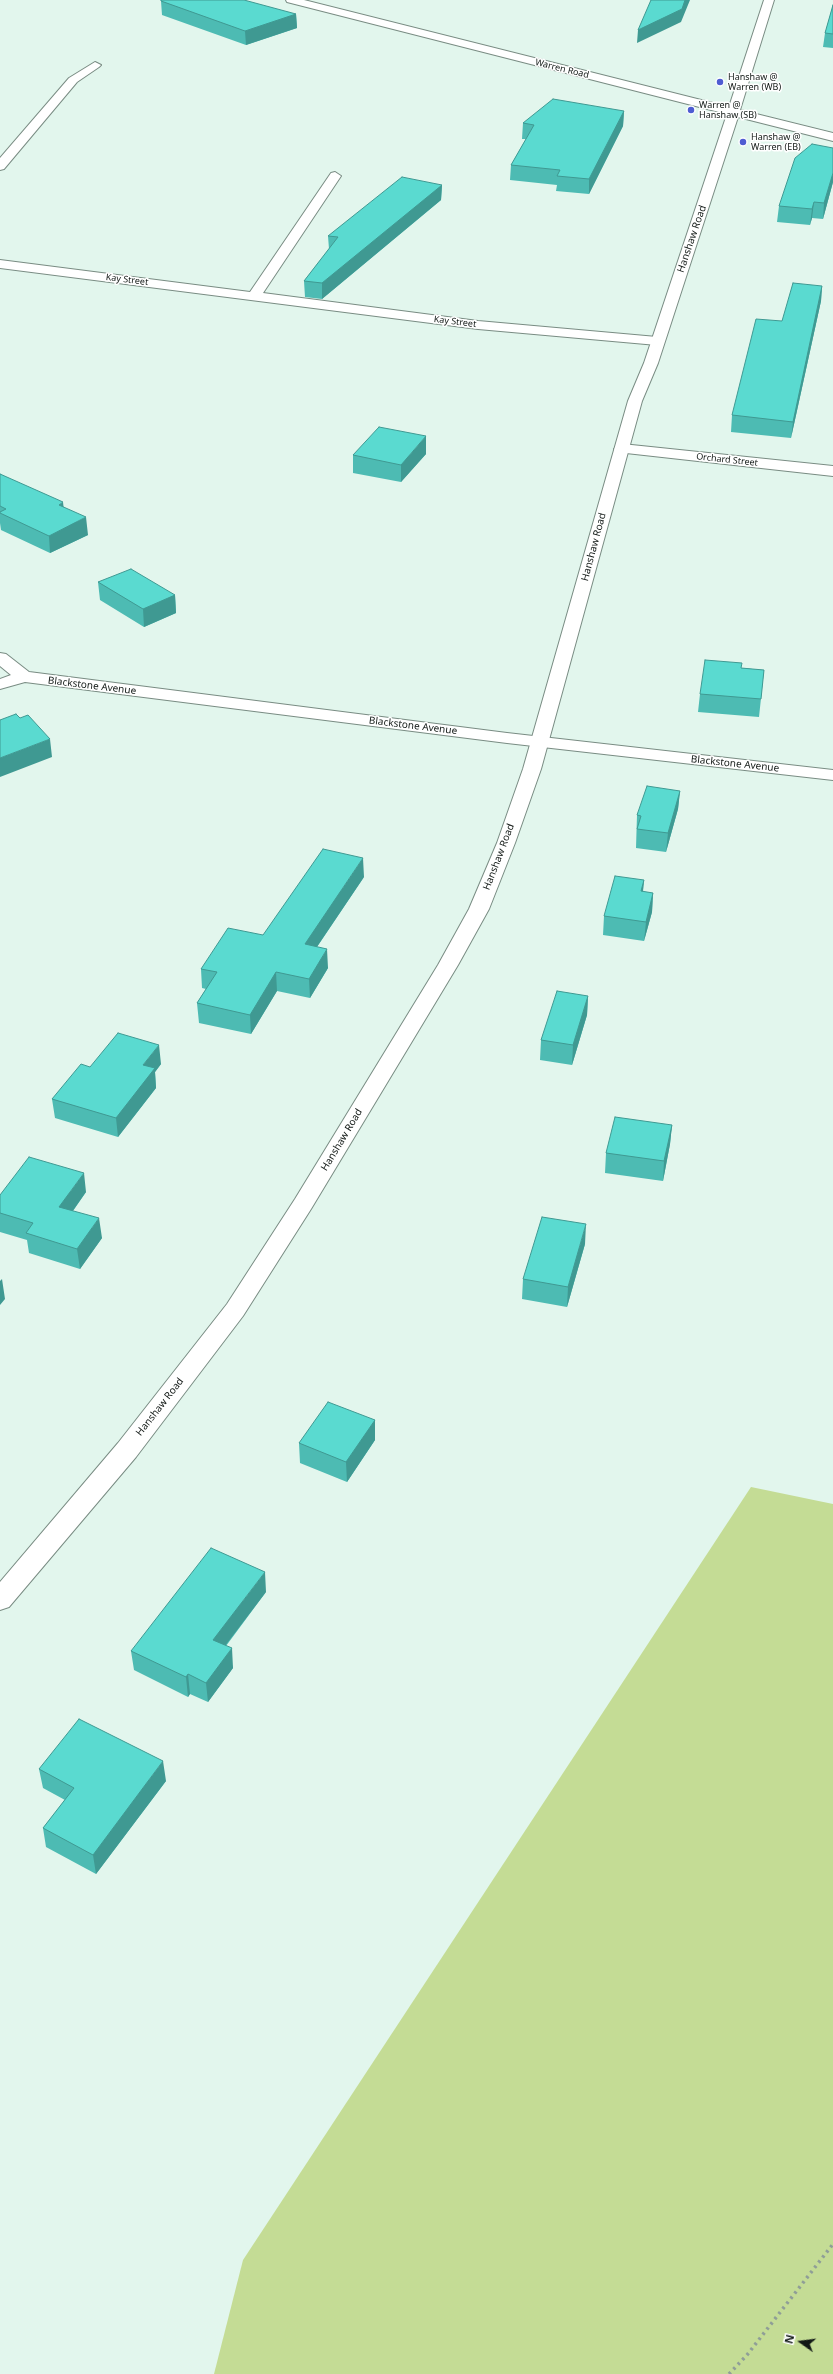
<!DOCTYPE html>
<html>
<head>
<meta charset="utf-8">
<style>
  body { margin:0 }
  #map { position:relative; width:833px; height:2374px; overflow:hidden; background:#e2f6ed; font-family:"Noto Sans",sans-serif }
  canvas { display:block }
  .north { position:absolute; left:781px; top:2322px; width:40px; height:40px; -webkit-text-stroke:3px #fff; paint-order:stroke; rotate:284deg; font-size:11px; font-weight:700; line-height:16px; text-align:center; color:#111815 }
  .north::after { content:''; display:block; margin:auto; width:14px; height:18px; background:#111815; clip-path:polygon(50% 0,100% 100%,50% 72%,0 100%) }
</style>
</head>
<body>
<div id="map">
<canvas width="833" height="2374"></canvas>
<div class="north">N</div>
</div>
<script>
const ctx = document.querySelector('canvas').getContext('2d');
ctx.lineJoin = 'round';
function paint(path, color) {
  ctx.fillStyle = color;
  ctx.fill(path, 'evenodd');
}
function shape(rows) {
  const path = new Path2D();
  for (const r of rows) {
    path.moveTo(r[0], r[1]);
    for (let i = 2; i < r.length; i += 2) path.lineTo(r[i], r[i + 1]);
  }
  return path;
}
function trace(path, color, width, dash) {
  ctx.strokeStyle = color;
  ctx.lineWidth = width;
  ctx.lineCap = dash ? 'butt' : 'round';
  ctx.setLineDash(dash || []);
  ctx.stroke(path);
}
function write(font, color, halo, rows, align = 'center') {
  ctx.font = font + ' "Noto Sans",sans-serif';
  ctx.lineWidth = 3;
  ctx.setLineDash([]);
  ctx.textBaseline = 'middle';
  ctx.strokeStyle = halo;
  ctx.fillStyle = color;
  for (const [text, x, y, turn = 0] of rows) {
    ctx.save();
    ctx.translate(x, y);
    ctx.rotate((+turn || 0) * Math.PI / 180);
    ctx.textAlign = isNaN(turn) ? turn : align;
    if (halo) ctx.strokeText(text, 0, 0);
    ctx.fillText(text, 0, 0);
    ctx.restore();
  }
}
paint(shape([
  [751,1487,833,1504,833,2374,214,2374,243,2260]
]), '#c4dc95');
const street = shape([
  [95,62,101,65,99,67,77,82,4,169,0,170,0,158,69,78,95,62],
  [335,172,341,176,263,293,478,321,657,337,664,341,657,345,478,329,0,268,0,260,250,292,331,173,335,172],
  [622,444,833,466,833,476,617,452,614,449,622,444],
  [0,653,6,654,29,672,507,733,833,770,833,780,507,743,25,682,0,689,0,679,11,675,0,666,0,653]
]);
const secondary = shape([
  [286,0,304,0,729,107,764,0,774,0,740,110,833,133,833,141,738,117,658,363,642,401,541,769,515,843,489,909,458,965,311,1209,243,1316,136,1457,9,1607,0,1610,0,1582,118,1443,227,1304,295,1199,438,965,469,909,497,843,523,769,628,401,644,363,727,114,287,2,286,0]
]);
trace(street, '#798c83', 2);
trace(secondary, '#798c83', 2);
trace(shape([
  [729,2374,747,2355,833,2244]
]), '#8f9e97', 3.5, [2.5, 4]);
paint(street, '#fff');
paint(secondary, '#fff');
paint(shape([
  [161,1,296,14,297,28,246,45,162,15],
  [833,5,833,48,823,47,825,33],
  [624,111,623,126,589,194,556,191,557,185,510,180,511,165,526,139,522,139,523,123],
  [833,148,833,182,823,219,812,218,810,225,777,222,779,206],
  [442,185,441,200,322,299,305,297,304,281,329,249,328,236],
  [822,286,821,301,791,438,731,432,732,415,782,321],
  [426,454,401,482,353,473,353,455],
  [0,474,64,507,88,535,50,553,1,530,0,523],
  [98,582,175,595,176,613,144,627,100,600],
  [741,668,764,670,759,717,698,712,700,694],
  [680,791,678,809,666,852,636,848,637,815],
  [364,877,317,947,328,968,310,998,277,991,251,1034,199,1023,197,1003,206,989,202,988,201,969,263,935],
  [644,880,643,892,653,893,652,912,644,941,603,935,604,916],
  [588,996,587,1015,572,1065,540,1060,541,1040],
  [161,1064,155,1072,156,1088,118,1137,55,1118,52,1099,90,1067],
  [672,1125,670,1144,663,1181,605,1173,606,1153],
  [86,1192,73,1211,102,1238,80,1269,29,1253,27,1240,0,1232,0,1195],
  [585,1244,567,1307,522,1299,523,1279],
  [375,1420,375,1440,347,1482,300,1463,299,1443],
  [266,1592,226,1646,233,1668,208,1702,190,1694,188,1697,134,1670,131,1651],
  [39,1769,166,1781,96,1874,46,1847,43,1828,65,1800,43,1788]
]), '#4dbbb3');
paint(shape([
  [685,0,690,0,681,22,637,43,638,30],
  [296,14,297,28,246,45,245,31],
  [624,111,623,126,589,194,589,179],
  [833,173,833,182,823,219,824,203],
  [442,185,441,200,322,299,322,283],
  [814,202,812,218,810,225,812,209],
  [822,286,821,301,791,438,793,422],
  [426,436,426,454,401,482,401,465],
  [63,502,65,520,59,505],
  [86,517,88,535,50,553,49,536],
  [175,595,176,613,144,627,143,609],
  [50,739,52,757,0,777,0,758],
  [680,791,678,809,666,852,668,833],
  [363,858,364,877,306,963,305,944],
  [644,880,642,899,641,891],
  [653,893,652,912,644,941,646,922],
  [327,949,328,968,310,998,309,979],
  [276,972,277,991,251,1034,250,1015],
  [588,996,587,1015,572,1065,573,1045],
  [159,1045,161,1064,155,1072,156,1088,118,1137,116,1118,143,1065],
  [672,1125,670,1144,663,1181,664,1161],
  [84,1173,86,1192,62,1226,59,1207],
  [99,1218,102,1238,80,1269,77,1249],
  [586,1224,585,1244,567,1307,568,1287],
  [2,1279,5,1299,0,1305,0,1281],
  [375,1420,375,1440,347,1482,346,1462],
  [265,1572,266,1592,215,1659,213,1640],
  [232,1648,233,1668,208,1702,206,1683],
  [188,1674,190,1694,188,1697,186,1677],
  [163,1761,166,1781,96,1874,93,1855]
]), '#3f9992');
const building = shape([
  [161,0,244,0,296,14,245,31,161,1,161,0],
  [651,0,685,0,682,9,638,30,651,0],
  [833,5,833,34,825,33,833,5],
  [553,99,624,111,589,179,557,176,560,170,511,165,534,125,523,123,553,99],
  [812,144,833,148,833,173,824,203,814,202,812,209,779,206,795,158,812,144],
  [402,177,442,185,322,283,304,281,338,237,328,236,402,177],
  [793,283,822,286,793,422,732,415,756,319,782,321,793,283],
  [379,427,426,436,401,465,353,455,379,427],
  [0,474,63,502,59,505,86,517,49,536,0,513,0,512,6,509,0,506,0,474],
  [131,569,175,595,143,609,98,582,131,569],
  [705,660,742,663,741,668,764,670,761,699,700,694,705,660],
  [16,714,20,718,28,715,50,739,0,758,0,720,16,714],
  [647,786,680,791,668,833,637,829,641,816,637,815,647,786],
  [323,849,363,858,305,944,327,949,309,979,276,972,250,1015,197,1003,217,972,201,969,228,928,263,935,323,849],
  [615,876,644,880,641,891,653,893,646,922,604,916,615,876],
  [557,991,588,996,573,1045,541,1040,557,991],
  [118,1033,159,1045,143,1065,155,1068,116,1118,52,1099,81,1064,90,1067,118,1033],
  [615,1117,672,1125,664,1161,606,1153,615,1117],
  [29,1157,84,1173,59,1207,99,1218,77,1249,26,1233,33,1223,0,1213,0,1195,29,1157],
  [542,1217,586,1224,568,1287,523,1279,542,1217],
  [328,1402,375,1420,346,1462,299,1443,328,1402],
  [211,1548,265,1572,213,1640,232,1648,206,1683,188,1674,186,1677,131,1651,211,1548],
  [79,1719,163,1761,93,1855,43,1828,74,1788,39,1769,79,1719]
]);
paint(building, '#5adad0');
trace(building, '#3f9992', 1);
for (const [x, y, r, color] of [
  [720,82,4,"#4e5cd2"],
  [691,110,4,"#4e5cd2"],
  [743,142,4,"#4e5cd2"]
]) {
  const dot = new Path2D();
  dot.arc(x, y, r, 0, 2 * Math.PI);
  ctx.fillStyle = color;
  ctx.fill(dot);
  trace(dot, '#fff', 1.5);
}
write('9px', '#111815', '#fff', [
  ["Warren Road",562,69,14],
  ["Kay Street",127,280,7],
  ["Kay Street",455,322,7],
  ["Orchard Street",727,460,6]
]);
write('9px', '#111815', '#fff', [
  ["Hanshaw @",728,77],
  ["Warren (WB)",728,87],
  ["Warren @",699,105],
  ["Hanshaw (SB)",699,115],
  ["Hanshaw @",751,137],
  ["Warren (EB)",751,147]
], 'left');
write('10px', '#111815', '#fff', [
  ["Hanshaw Road",692,239,-71],
  ["Hanshaw Road",594,547,-75],
  ["Blackstone Avenue",92,686,7],
  ["Blackstone Avenue",413,726,7],
  ["Blackstone Avenue",735,764,6],
  ["Hanshaw Road",499,857,-69],
  ["Hanshaw Road",342,1140,-59],
  ["Hanshaw Road",160,1407,-52]
]);
</script>
</body>
</html>
